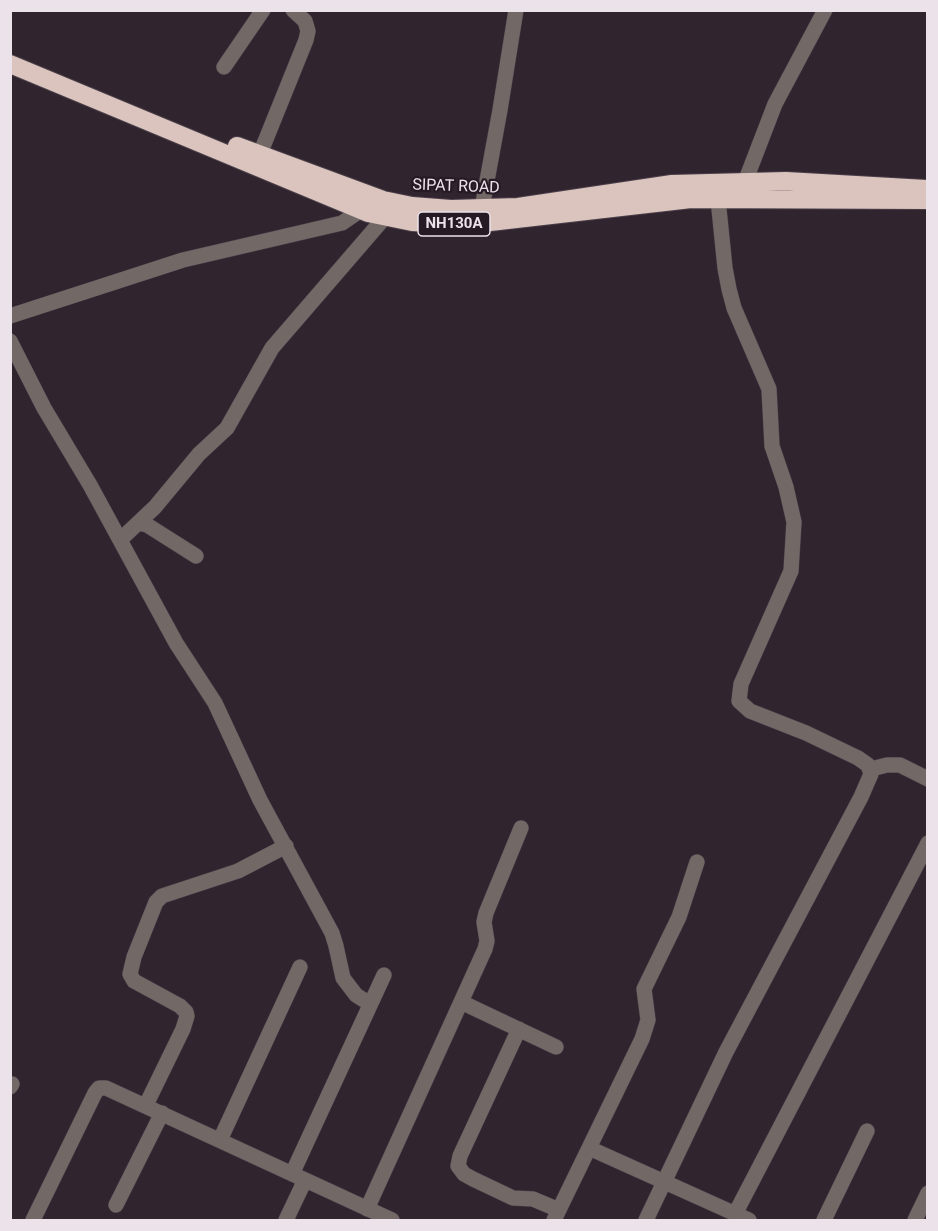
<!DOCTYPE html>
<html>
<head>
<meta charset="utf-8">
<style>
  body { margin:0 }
  #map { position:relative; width:938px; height:1231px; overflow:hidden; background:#30242f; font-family:Roboto,sans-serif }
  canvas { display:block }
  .frame { position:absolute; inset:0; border:12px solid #ebe2ea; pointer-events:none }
</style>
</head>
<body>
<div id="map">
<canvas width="938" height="1231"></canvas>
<div class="frame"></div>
</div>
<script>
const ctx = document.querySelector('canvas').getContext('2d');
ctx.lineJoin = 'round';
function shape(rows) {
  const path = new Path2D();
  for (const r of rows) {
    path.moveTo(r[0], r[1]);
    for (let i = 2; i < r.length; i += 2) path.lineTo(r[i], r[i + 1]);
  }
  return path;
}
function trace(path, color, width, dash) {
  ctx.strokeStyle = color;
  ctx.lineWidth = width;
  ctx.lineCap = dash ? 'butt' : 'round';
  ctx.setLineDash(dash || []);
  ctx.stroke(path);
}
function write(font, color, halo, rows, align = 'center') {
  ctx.font = font + ' Roboto,sans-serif';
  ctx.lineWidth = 4.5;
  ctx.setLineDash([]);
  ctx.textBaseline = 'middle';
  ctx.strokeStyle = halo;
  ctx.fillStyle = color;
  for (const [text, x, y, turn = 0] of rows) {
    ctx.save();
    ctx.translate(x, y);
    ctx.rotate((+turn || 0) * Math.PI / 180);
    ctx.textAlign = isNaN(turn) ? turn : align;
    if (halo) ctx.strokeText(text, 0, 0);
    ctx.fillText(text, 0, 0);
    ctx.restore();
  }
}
const minor = shape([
  [224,67,263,10],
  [260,154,306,40,308,31,305,21,293,10],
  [745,182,775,104,825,10],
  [482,208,500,110,516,10],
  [10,316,183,260,342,223,361,210],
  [10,341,44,408,90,485,176,643,215,703,260,800,332,933,336,946,343,978,356,995,370,1004],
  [139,523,147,525,196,556],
  [120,540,155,507,199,454,227,428,272,348,385,217],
  [871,769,887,765,900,765,928,779],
  [461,1002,556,1047],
  [519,1029,460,1156,458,1166,464,1174,473,1179,513,1198,533,1199,559,1210],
  [10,1087,12,1084],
  [146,1105,183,1029,187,1016,186,1012,180,1006,134,981,130,974,134,957,156,902,162,896,238,871,286,846],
  [220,1140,300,967],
  [589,1148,749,1220],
  [292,1174,384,975],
  [116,1205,162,1113],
  [367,1209,485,949,487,941,484,922,486,913,521,828],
  [735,1214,928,843],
  [33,1220,95,1093,99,1088,106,1088,392,1220],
  [286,1220,305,1180],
  [554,1220,642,1039,648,1020,644,989,679,917,697,862],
  [646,1220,726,1052,861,797,871,774,868,765,858,758,806,733,750,711,739,701,741,684,791,571,794,522,786,487,772,446,769,389,734,308,729,289,725,268,718,199],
  [824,1220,867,1131],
  [915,1220,928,1193]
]);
const highway = shape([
  [10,64,368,213,412,222,464,225,691,199,928,200],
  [237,146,383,200,412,206,451,209,518,207,672,184,786,181,926,189]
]);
trace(minor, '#4a3f49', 16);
trace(highway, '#4a3f49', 20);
trace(minor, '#726967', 15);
trace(highway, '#dac4bd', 18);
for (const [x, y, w] of [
  [454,224,72]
]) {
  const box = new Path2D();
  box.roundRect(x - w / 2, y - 12, w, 24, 4.5);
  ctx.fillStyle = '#261a25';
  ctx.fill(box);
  trace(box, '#ebe2ea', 1.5);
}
write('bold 15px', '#ebe2ea', null, [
  ["NH130A",454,224]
]);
write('16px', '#ebe2ea', '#261a25', [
  ["SIPAT ROAD",456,187,2]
]);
</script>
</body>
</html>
